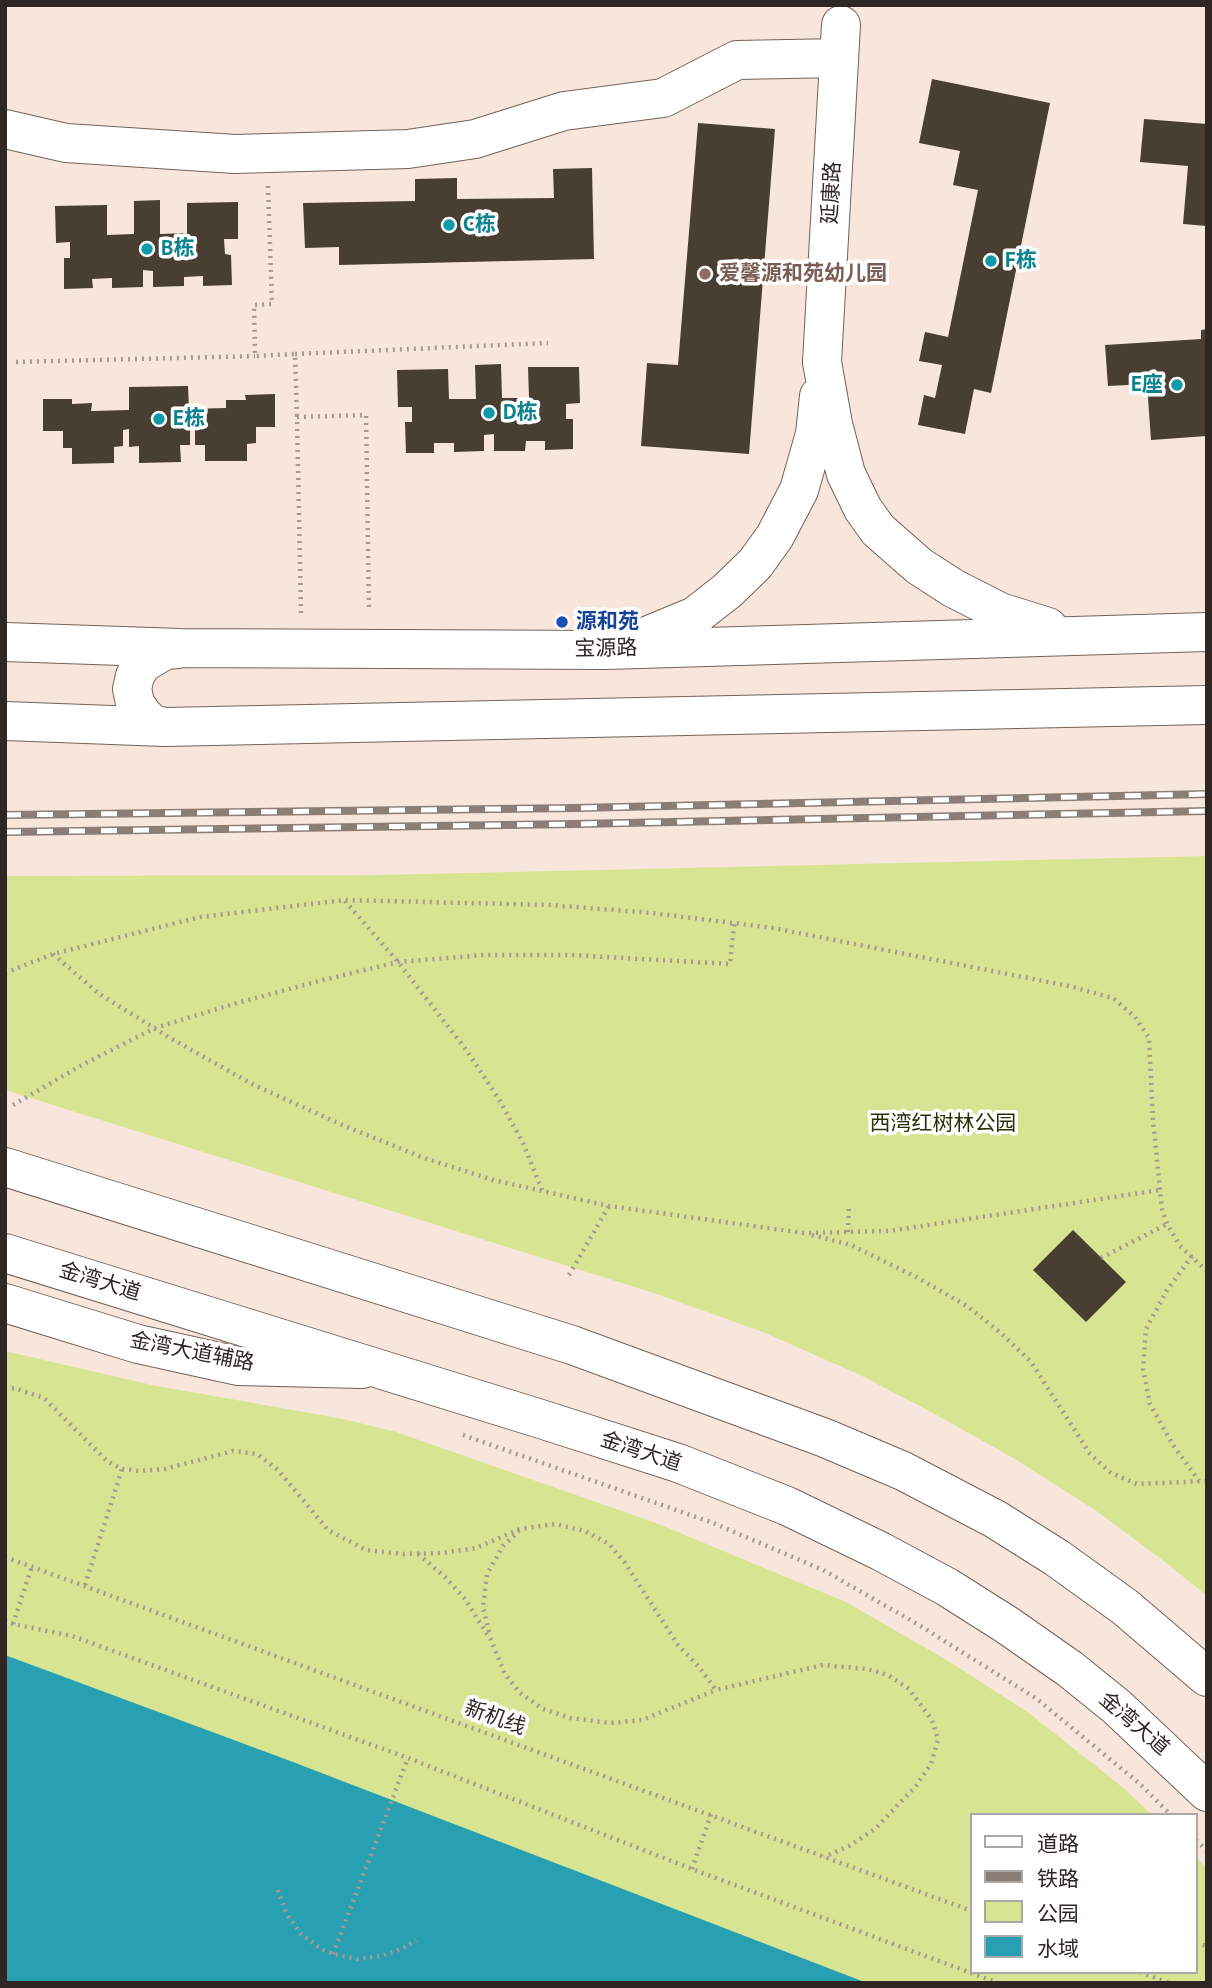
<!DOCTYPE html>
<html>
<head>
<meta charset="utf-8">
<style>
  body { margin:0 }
  #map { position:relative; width:1212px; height:1988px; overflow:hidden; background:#f8e6dc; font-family:"PT Sans","Noto Sans SC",sans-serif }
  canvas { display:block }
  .frame { position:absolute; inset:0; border:7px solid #2e2723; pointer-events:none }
  .legend { position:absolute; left:970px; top:1813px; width:228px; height:161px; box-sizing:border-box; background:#fff; border:2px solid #aba9a7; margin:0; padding:9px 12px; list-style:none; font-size:21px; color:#2e2723 }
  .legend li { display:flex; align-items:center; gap:14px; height:35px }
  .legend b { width:35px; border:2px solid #aba9a7 }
</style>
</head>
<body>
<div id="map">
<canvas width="1212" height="1988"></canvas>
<div class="frame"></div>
<ul class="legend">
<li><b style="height:9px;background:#fff"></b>道路</li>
<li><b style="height:9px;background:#8a7e77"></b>铁路</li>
<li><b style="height:19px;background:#d7e592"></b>公园</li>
<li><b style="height:19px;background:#29a0b1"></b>水域</li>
</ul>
</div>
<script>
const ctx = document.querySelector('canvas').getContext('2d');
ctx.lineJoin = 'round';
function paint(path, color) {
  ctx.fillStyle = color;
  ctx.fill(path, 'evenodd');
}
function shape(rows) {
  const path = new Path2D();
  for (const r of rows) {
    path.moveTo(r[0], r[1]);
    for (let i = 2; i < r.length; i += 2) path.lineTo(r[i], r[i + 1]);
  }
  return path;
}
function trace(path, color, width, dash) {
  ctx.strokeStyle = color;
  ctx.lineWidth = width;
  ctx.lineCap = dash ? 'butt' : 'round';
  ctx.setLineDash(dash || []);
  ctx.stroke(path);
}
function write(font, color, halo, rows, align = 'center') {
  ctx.font = font + ' "PT Sans","Noto Sans SC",sans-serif';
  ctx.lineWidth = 7;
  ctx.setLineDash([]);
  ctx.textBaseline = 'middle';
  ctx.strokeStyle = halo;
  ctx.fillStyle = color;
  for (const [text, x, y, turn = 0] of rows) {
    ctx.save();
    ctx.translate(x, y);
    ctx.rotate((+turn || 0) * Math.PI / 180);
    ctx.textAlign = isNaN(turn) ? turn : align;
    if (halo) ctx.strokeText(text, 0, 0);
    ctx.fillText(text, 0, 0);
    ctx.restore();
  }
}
paint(shape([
  [1207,856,1207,1596,1165,1562,1095,1510,1015,1459,931,1412,860,1375,763,1332,654,1293,5,1090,5,876,380,875],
  [5,1351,152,1385,343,1419,396,1432,656,1523,846,1602,950,1662,1029,1713,1126,1790,1152,1815,972,1815,972,1972,1196,1972,1196,1857,1207,1868,1207,1983,518,1983,5,1785]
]), '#d7e592');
paint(shape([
  [5,1655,293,1762,867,1983,5,1983]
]), '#29a0b1');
paint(shape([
  [932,79,1050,103,991,393,974,389,965,434,918,425,924,395,935,398,942,365,919,361,925,332,948,337,978,190,953,185,960,151,919,143],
  [1144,119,1207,124,1207,226,1183,224,1188,166,1140,162],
  [698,123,775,129,749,454,641,446,647,363,678,365],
  [592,168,594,259,339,265,339,247,305,248,303,203,415,201,415,179,457,178,457,199,554,198,553,169],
  [160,200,160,234,187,233,187,203,238,202,238,239,224,239,225,254,231,255,232,285,203,286,203,276,184,277,184,286,153,287,153,271,143,270,143,287,112,288,112,278,92,279,93,288,64,289,64,258,70,258,70,242,56,243,55,206,107,205,107,235,134,234,134,201],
  [1207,329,1207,436,1151,440,1147,384,1108,386,1105,345,1201,339,1201,330],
  [501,364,502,398,529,398,528,367,579,367,580,403,566,404,566,419,573,419,573,449,545,450,545,441,526,441,525,451,494,451,494,434,484,435,484,451,454,452,454,443,434,443,434,453,406,453,405,422,412,422,412,407,398,407,397,370,448,369,449,399,476,399,475,365],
  [188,386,189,409,226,408,226,400,246,400,245,395,275,394,275,427,256,427,256,443,247,444,247,461,205,461,205,445,195,445,195,428,190,428,190,445,180,445,181,462,139,463,139,446,129,447,129,429,123,430,123,446,114,447,114,463,72,464,72,448,63,448,63,431,43,431,43,399,72,399,72,404,92,403,91,411,129,410,129,387],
  [1073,1230,1126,1282,1086,1322,1033,1270]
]), '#483f32');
const minor = shape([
  [5,129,66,143,235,154,408,149,475,139,564,111,663,98,737,60,839,58],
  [822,362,841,25],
  [5,1303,138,1344,238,1366,362,1369]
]);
const major = shape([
  [822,362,833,424,846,474,863,509,878,530,919,566,953,588,1000,612,1048,627],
  [637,640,695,616,727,591,755,564,775,536,799,490,815,434,819,396],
  [5,642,180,648,606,650,1207,632],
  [5,721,165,727,1207,705],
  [165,727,152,724,142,714,135,703,132,689,135,676,142,664,165,650,178,649],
  [5,1167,572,1345,825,1438,903,1471,995,1519,1057,1558,1125,1607,1207,1677],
  [5,1253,544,1420,678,1463,787,1506,880,1551,947,1587,1007,1625,1070,1669,1117,1707,1207,1792]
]);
trace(minor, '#73635a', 40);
trace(major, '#73635a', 40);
trace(shape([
  [268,186,272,304,254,305,255,356,295,354,297,417],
  [295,354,548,343],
  [16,362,255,356],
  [301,613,297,417,366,415,369,611],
  [345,901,398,962,467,1051,500,1101,523,1143,542,1190],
  [53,954,98,993,170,1038,254,1085,347,1127,424,1158,493,1180,609,1206,804,1233,889,1231,1160,1190],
  [5,973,53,954,200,917,345,900,550,905,652,913,773,928,1069,986,1113,998,1135,1017,1149,1038,1153,1120,1162,1209,1167,1224,1180,1246,1207,1271],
  [13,1105,82,1065,155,1028,237,1003,323,980,398,962,484,955,571,955,730,964,734,924],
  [848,1232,849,1206],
  [812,1235,851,1245,918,1278,967,1306,1001,1333,1031,1362,1090,1454,1111,1473,1137,1484,1207,1481],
  [1192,1256,1167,1290,1146,1329,1143,1369,1150,1404,1173,1445,1199,1481],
  [1101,1258,1167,1224],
  [569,1275,609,1206],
  [5,1389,14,1388,44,1398,107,1461,122,1469,140,1471,165,1469,233,1451,257,1454,278,1470,328,1530,366,1550,403,1554,442,1553,476,1548,520,1529,555,1524,585,1531,609,1544,625,1563,678,1645,699,1667,716,1690,823,1665,867,1669,888,1675,909,1689,932,1720,938,1740,931,1764,916,1786,875,1829,849,1846,824,1857],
  [463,1435,713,1523,823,1570,919,1625,1037,1699,1140,1784,1171,1815],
  [418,1554,445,1577,465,1599,491,1640,505,1674,520,1693,543,1709,570,1718,610,1723,642,1720,716,1690],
  [5,1557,972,1911],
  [85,1585,122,1469],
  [5,1620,13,1624,72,1636,408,1758,692,1869,998,1983],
  [13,1624,32,1566],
  [489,1632,483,1607,487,1574,503,1546,519,1531],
  [1196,1840,1207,1851],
  [692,1869,711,1814],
  [278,1890,286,1913,301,1934,321,1949,333,1954,358,1959,382,1956,406,1947,416,1940],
  [1196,1943,1207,1946],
  [333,1954,408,1758],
  [1140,1972,1169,1983]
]), '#a79992', 4.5, [2, 5]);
trace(minor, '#fff', 38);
trace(major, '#fff', 38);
const rail = shape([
  [5,815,576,808,1207,794],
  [5,832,576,824,1207,811]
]);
trace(rail, '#8a7e77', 8);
trace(rail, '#fff', 5, [16]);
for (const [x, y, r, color] of [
  [449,225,7,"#0f9aa8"],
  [147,249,7,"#0f9aa8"],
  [991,261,7,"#0f9aa8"],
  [705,274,7,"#8d6e63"],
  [1177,385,7,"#0f9aa8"],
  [489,413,7,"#0f9aa8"],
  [159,419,7,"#0f9aa8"],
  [562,622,7,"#1a4fb4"]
]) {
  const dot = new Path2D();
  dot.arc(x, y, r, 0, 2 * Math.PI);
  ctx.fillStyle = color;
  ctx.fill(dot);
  trace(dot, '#fff', 2.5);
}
write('21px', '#2e2723', '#fff', [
  ["延康路",832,193,-87],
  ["宝源路",606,649,-1],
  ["金湾大道",100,1282,17],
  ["金湾大道辅路",192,1352,11],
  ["金湾大道",641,1452,18],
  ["新机线",495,1718,20],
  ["金湾大道",1134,1724,41]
]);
write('bold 21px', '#0d838f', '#fff', [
  ["C栋",463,225],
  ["B栋",161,249],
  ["F栋",1005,261],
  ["E座",1163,385,"right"],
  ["D栋",503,413],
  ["E栋",173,419]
], 'left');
write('bold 21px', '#785e54', '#fff', [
  ["爱馨源和苑幼儿园",719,274]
], 'left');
write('bold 21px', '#164399', '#fff', [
  ["源和苑",576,622]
], 'left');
write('21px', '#2c3105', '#fff', [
  ["西湾红树林公园",943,1124]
]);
</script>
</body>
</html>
